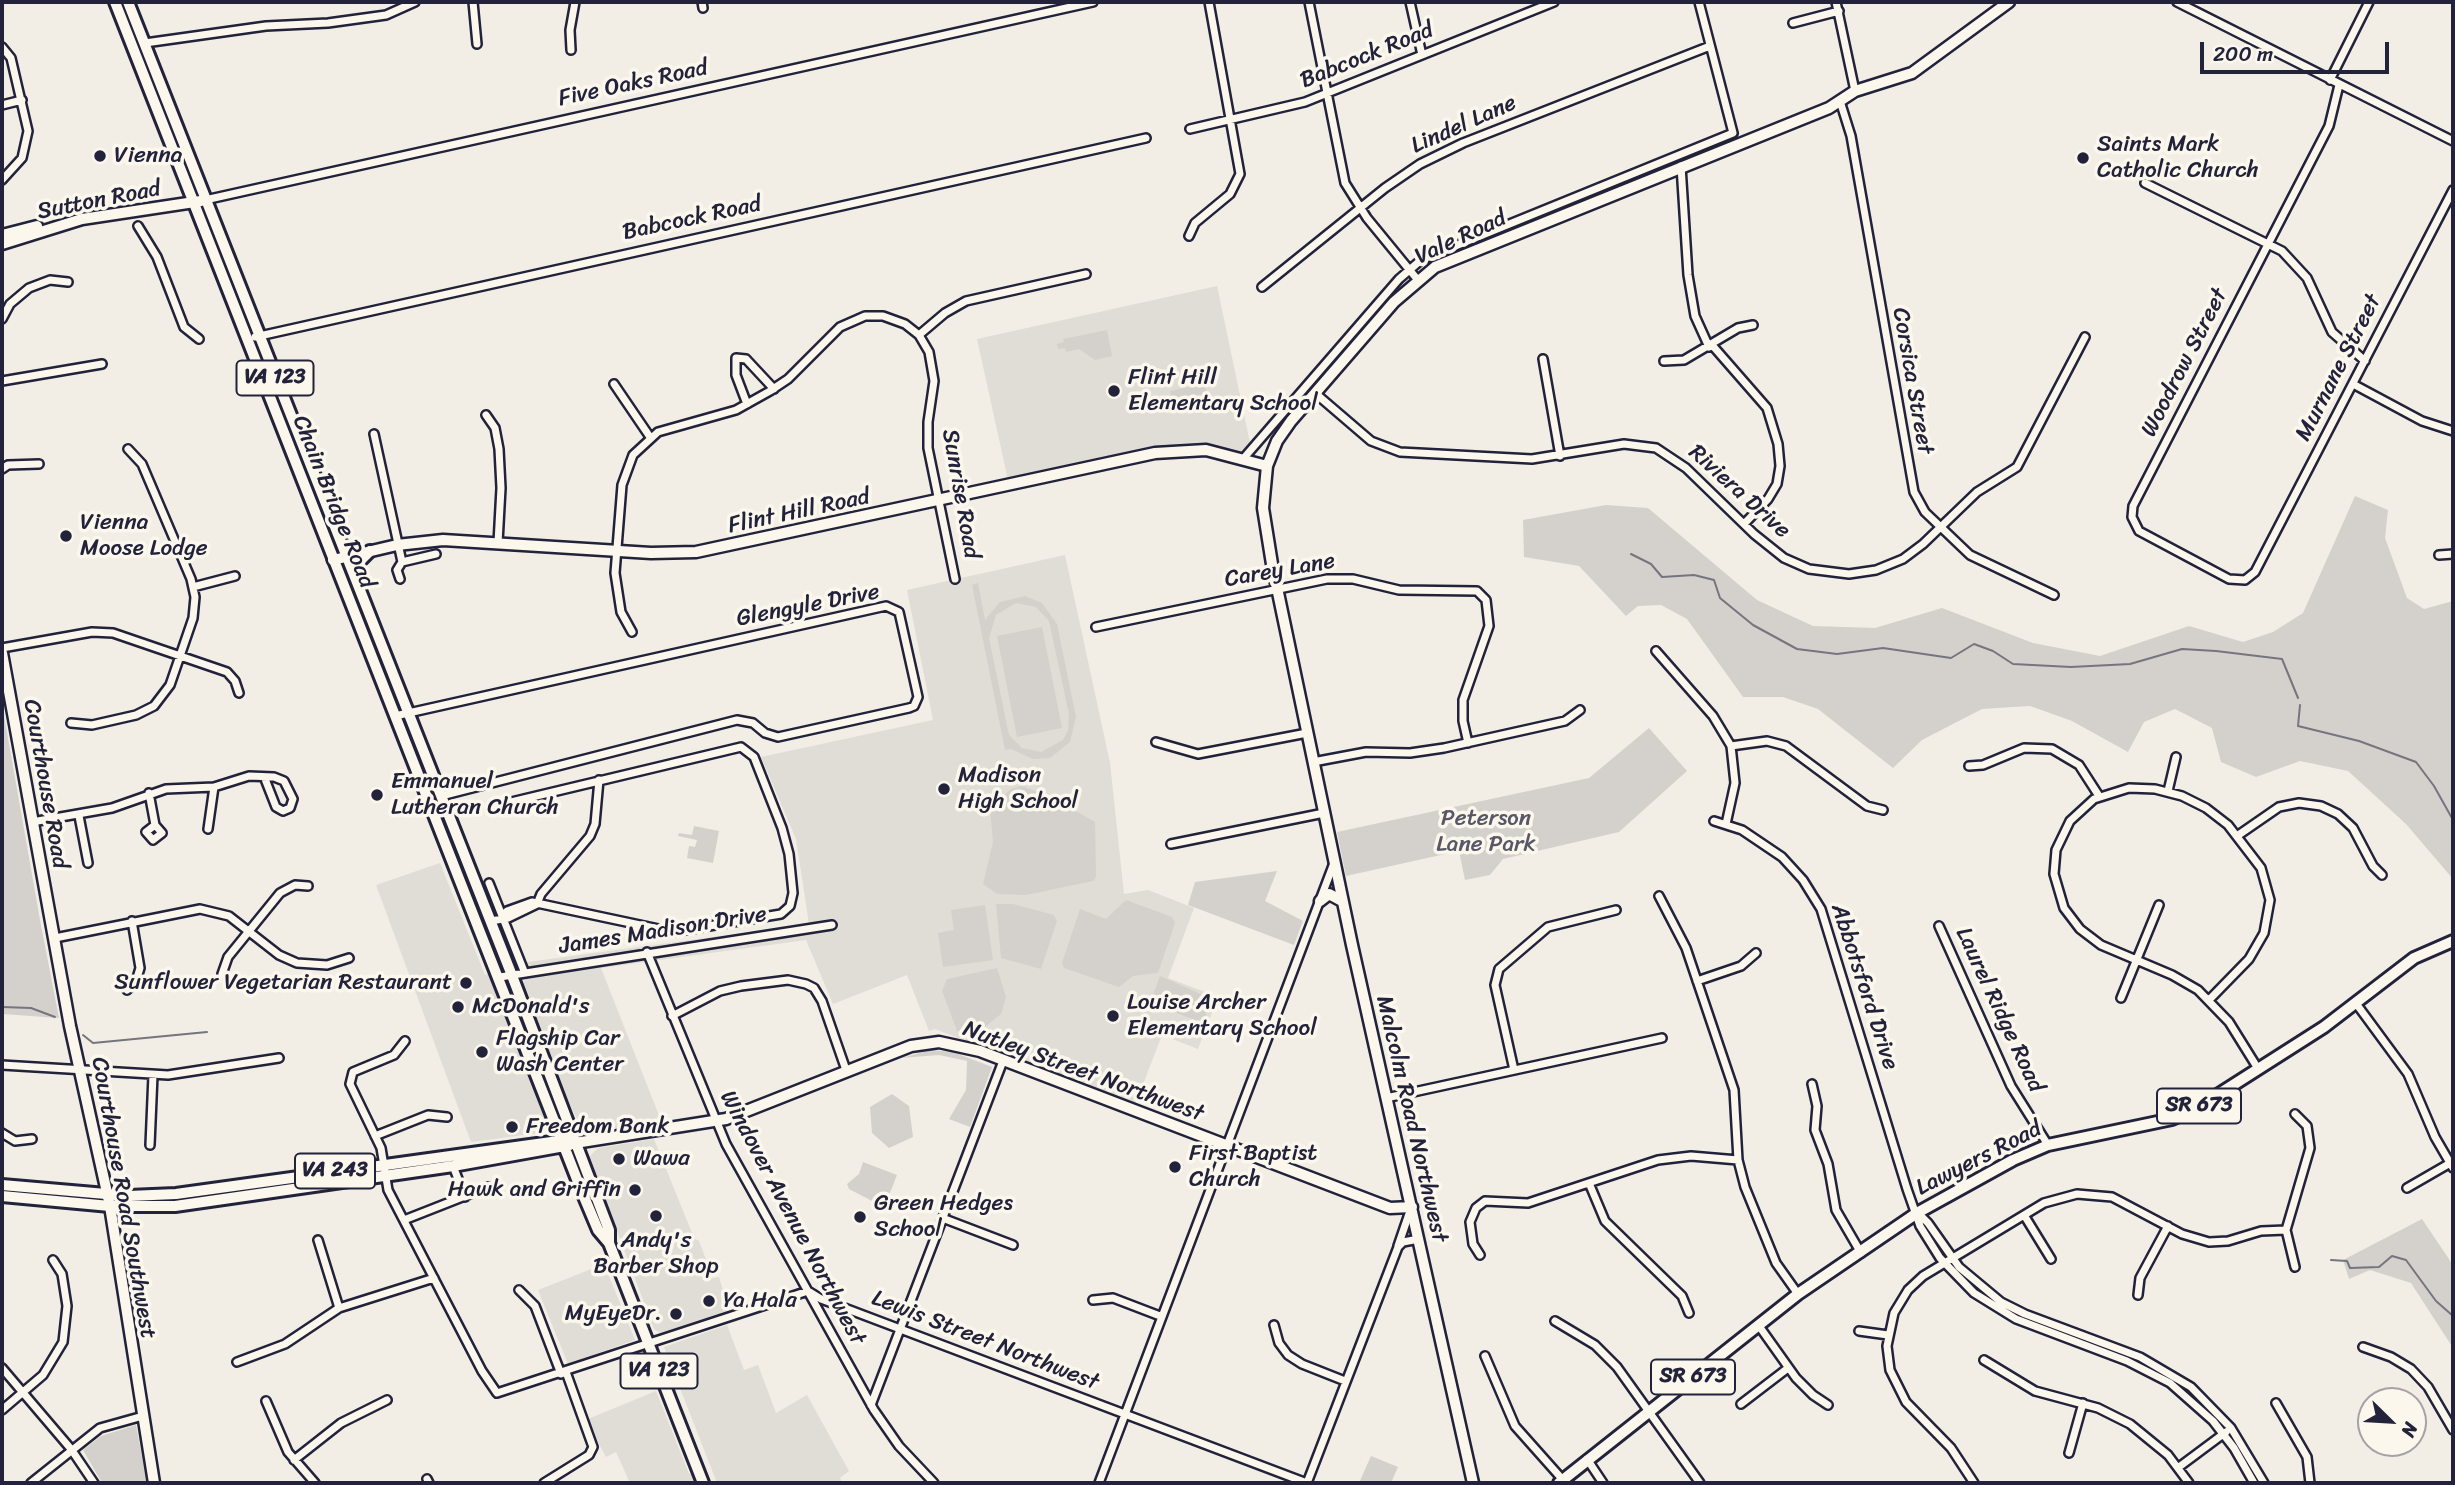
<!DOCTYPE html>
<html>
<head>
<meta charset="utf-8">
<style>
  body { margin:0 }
  #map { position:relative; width:2455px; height:1485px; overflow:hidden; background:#f2eee5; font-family:Sriracha,sans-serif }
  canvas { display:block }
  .frame { position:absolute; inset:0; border:4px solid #22223b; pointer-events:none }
  .north { position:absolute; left:2357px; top:1387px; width:70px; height:70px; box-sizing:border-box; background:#fbf7ec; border:2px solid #a4a2a5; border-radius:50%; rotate:114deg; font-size:19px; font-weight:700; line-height:28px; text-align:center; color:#22223b }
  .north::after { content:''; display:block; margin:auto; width:24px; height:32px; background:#22223b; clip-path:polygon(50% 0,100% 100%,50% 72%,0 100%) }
  .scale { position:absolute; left:2200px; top:42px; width:189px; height:32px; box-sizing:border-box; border:4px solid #22223b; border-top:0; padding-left:9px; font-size:21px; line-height:24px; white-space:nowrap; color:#22223b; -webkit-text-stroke:5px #fbf7ec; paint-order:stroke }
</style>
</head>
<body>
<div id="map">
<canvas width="2455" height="1485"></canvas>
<div class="frame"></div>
<div class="north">N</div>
<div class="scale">200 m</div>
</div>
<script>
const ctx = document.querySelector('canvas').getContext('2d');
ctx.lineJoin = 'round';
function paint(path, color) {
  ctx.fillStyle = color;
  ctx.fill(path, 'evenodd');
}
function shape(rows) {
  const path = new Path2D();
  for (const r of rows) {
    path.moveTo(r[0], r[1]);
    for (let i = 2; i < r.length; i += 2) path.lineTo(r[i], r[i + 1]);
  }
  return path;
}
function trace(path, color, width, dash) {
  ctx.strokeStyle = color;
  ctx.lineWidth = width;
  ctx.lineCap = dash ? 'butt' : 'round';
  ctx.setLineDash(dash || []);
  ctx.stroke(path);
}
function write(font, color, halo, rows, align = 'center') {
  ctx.font = font + ' Sriracha,sans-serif';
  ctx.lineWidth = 7;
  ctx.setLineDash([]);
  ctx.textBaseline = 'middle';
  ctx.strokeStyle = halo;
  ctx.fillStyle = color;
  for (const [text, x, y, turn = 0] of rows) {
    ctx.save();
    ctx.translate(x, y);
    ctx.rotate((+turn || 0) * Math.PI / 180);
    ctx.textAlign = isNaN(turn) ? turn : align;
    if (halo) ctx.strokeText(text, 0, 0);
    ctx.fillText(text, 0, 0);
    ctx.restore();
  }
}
paint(shape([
  [1217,286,1250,443,1241,452,1200,445,1169,445,1008,480,977,339],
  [1065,555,1110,763,1124,894,1148,890,1194,908,1168,978,1218,997,1198,1049,1162,1035,1135,1105,935,1029,929,1031,907,975,833,1004,806,940,601,968,662,1123,589,1133,582,1129,551,1066,523,983,525,980,519,980,513,964,809,924,796,839,761,757,933,720,907,590],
  [440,863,485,975,492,972,550,1124,546,1132,471,1142,376,885],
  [654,1139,694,1238,699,1241,711,1273,708,1279,719,1277,729,1311,662,1334,654,1329,589,1157,598,1148],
  [604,1264,635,1340,568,1364,538,1290],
  [727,1325,744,1370,758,1365,776,1413,807,1395,849,1471,840,1478,842,1483,717,1483,664,1347],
  [656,1391,689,1474,693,1473,697,1483,630,1483,616,1452,606,1457,598,1442,588,1419]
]), '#e0dcd6');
paint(shape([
  [1107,330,1112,356,1095,360,1079,349,1066,352,1065,348,1058,349,1057,344,1064,342,1063,339],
  [1205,383,1209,405,1175,412,1170,391],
  [2355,496,2388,510,2385,538,2407,598,2424,609,2453,601,2453,879,2406,824,2348,771,2300,761,2256,777,2221,762,2212,728,2175,709,2144,722,2128,752,2072,721,2030,706,1982,709,1922,740,1893,768,1818,709,1783,697,1743,697,1687,619,1661,605,1638,606,1626,616,1579,566,1524,557,1523,520,1606,505,1648,508,1757,600,1813,626,1875,628,1942,608,2033,643,2100,656,2189,626,2243,642,2273,632,2303,613],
  [978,583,985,620,1000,602,1025,596,1042,603,1057,624,1076,717,1070,742,1050,758,1033,759,1011,749,1005,750,972,585],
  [1016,603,1036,607,1049,621,1069,714,1068,730,1063,740,1041,752,1022,748,1009,735,989,638,996,615],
  [1042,627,1062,728,1017,737,997,636],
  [2,704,40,920,59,1018,2,1014],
  [1649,728,1687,771,1619,832,1503,859,1490,875,1465,880,1459,851,1346,876,1337,832,1589,778],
  [1022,786,1051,797,1095,822,1096,877,1093,881,1026,895,997,894,983,884,993,842,990,808,1011,789],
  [694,826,719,831,713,863,687,858,689,846,695,847,697,840,678,836,679,833,692,835],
  [1277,871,1265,901,1303,921,1294,945,1188,905,1195,882],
  [1126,900,1172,917,1175,923,1158,973,1133,976,1119,987,1064,968,1062,963,1080,909,1106,919],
  [996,904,1013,904,1054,915,1057,921,1041,969,1001,958],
  [985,905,993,960,943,967,938,933,954,930,951,910],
  [997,968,1006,997,1001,1014,977,1033,968,1035,957,1031,942,991,947,979],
  [1160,976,1212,999,1203,1023,1150,1003],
  [931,1050,953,1052,992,1067,970,1127,949,1119,966,1090,967,1061,939,1055,901,1058],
  [892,1094,909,1106,913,1137,889,1148,872,1133,870,1107],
  [863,1162,897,1175,886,1203,872,1201,849,1189,847,1184,859,1174],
  [2422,1219,2453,1265,2453,1348,2411,1283,2370,1270,2349,1279,2343,1260],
  [136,1425,147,1483,102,1483,83,1450,101,1436],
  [1371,1456,1398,1467,1391,1483,1359,1483]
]), '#d4d1cc');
trace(shape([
  [1631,554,1651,564,1662,577,1694,575,1714,580,1720,598,1753,625,1797,649,1837,654,1883,648,1951,658,1974,644,1993,651,2013,664,2071,667,2130,664,2182,649,2216,651,2282,659,2298,698],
  [2300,705,2298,726,2359,741,2416,762,2434,786,2453,820],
  [2,1007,31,1008,55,1017],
  [83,1035,93,1043,207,1032],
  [2331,1260,2347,1261,2350,1268,2379,1267,2392,1256,2406,1260,2436,1301,2453,1316]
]), '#76747f', 2);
const street = shape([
  [473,2,477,44],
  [702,2,703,8],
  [1309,2,1345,183,1367,218,1417,279],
  [1410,2,1422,55],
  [1836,2,1855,91],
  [2177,2,2453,141],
  [1793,23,1839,11],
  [145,43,266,26,328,23,386,15,415,2],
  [2,47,11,58,28,131,22,158,2,180],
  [571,50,570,30,575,2],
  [2330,80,2369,2],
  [2339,85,2329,126,2133,506,2132,517,2139,531,2229,579,2245,580,2255,572,2453,190],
  [1840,101,1851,136,1914,492,1925,512,1970,555,2054,595],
  [2,105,22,100],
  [1190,129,1305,102,1554,2],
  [1681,166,1688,275,1695,316,1709,347],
  [2145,183,2282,251,2307,278,2332,332,2365,361],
  [205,200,1093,2],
  [138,226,157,257,184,327,199,339],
  [1189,236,1195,223,1230,194,1240,174,1209,2],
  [1262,287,1385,188,1420,164,1463,143,1710,46],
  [2,319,10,304,29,288,50,280,68,282],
  [919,335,945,313,966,301,1086,274],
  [255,337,1146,138],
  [1712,345,1767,408,1778,444,1780,466,1777,484,1768,499,1744,524],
  [1543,359,1560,456],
  [1664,361,1684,360,1738,328,1753,325],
  [2,381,102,364],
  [614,384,650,437],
  [2353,384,2422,421,2453,431],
  [1315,393,1371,441,1400,452,1532,459,1624,444,1656,448,1686,468,1754,534,1784,558,1809,569,1849,574,1876,570,1903,559,1923,544,1977,492,2017,467,2085,337],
  [747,404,736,375,736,358,746,359,774,389],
  [486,415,495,428,499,449,501,488,498,543],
  [374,434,402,562,397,570,400,579],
  [1243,459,1399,279,1421,260,1733,133,1699,2],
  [2,469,8,465,39,464],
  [2439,555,2453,554],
  [402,562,436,554],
  [193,587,235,576],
  [1096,627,1327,579,1353,579,1399,590,1477,591,1486,600,1489,626,1463,700,1463,721,1468,743],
  [632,632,621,612,615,573,622,485,633,455,658,432,736,410,770,391,788,379,840,327,865,316,883,316,905,324,919,335,929,352,934,381,928,422,928,448,955,579],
  [2,648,92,632,113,633,227,672,235,681,239,693],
  [1656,651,1713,716,1731,746,1735,783,1726,824],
  [395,716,886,606,899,612,918,697,914,706,909,708,778,737,765,733,753,723,737,720,441,796],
  [71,723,92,725,136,715,154,706,170,685,193,618,195,597,191,579,142,464,128,449],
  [1156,742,1198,754,1307,733],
  [1731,746,1767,741,1786,746,1867,806,1883,810],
  [1313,762,1366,752,1410,753,1444,748,1565,721,1580,710],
  [1969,766,1983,765,2024,748,2052,749,2079,765,2099,796],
  [2168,791,2176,757],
  [149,793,155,825,162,833,153,840,146,832,155,825],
  [79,816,88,863],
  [1714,821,1742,830,1782,857,1803,880,1821,909,1907,1189,1920,1226,1940,1258,1974,1293,2016,1319,2127,1361,2170,1383,2213,1421,2234,1448,2254,1483],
  [32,822,112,808,166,789,214,787,249,776,274,777,284,781,293,799,290,808,283,811,276,807,265,779],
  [208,829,214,787],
  [2237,836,2279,807,2299,803,2321,806,2338,814,2353,828,2373,866,2382,875],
  [1171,844,1324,813],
  [489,883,524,971],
  [1659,896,1686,948,1734,1090,1738,1160,1745,1187,1776,1263,1798,1294],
  [502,917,507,911,532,902,673,932,781,914,790,906,793,893,789,854,782,828,754,757,741,747,507,803],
  [491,921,508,918,537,904,541,894,590,836,595,824,599,780],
  [1939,926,2011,1086,2048,1145],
  [55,938,200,909,229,916,279,955,297,963,327,965,349,958],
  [647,952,726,1144,874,1410,899,1446,934,1483],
  [222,974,228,957,280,893,295,885,308,886],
  [500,977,832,925],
  [1697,981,1741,966,1756,953],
  [127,990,136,981,140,968,132,921],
  [2121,998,2159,905],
  [2209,1000,2249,959,2264,933,2270,900,2261,868,2228,825,2206,808,2182,796,2155,789,2129,788,2094,799,2070,821,2056,850,2054,874,2064,908,2080,929,2101,945,2172,975,2198,990,2229,1022,2257,1067],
  [2355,1002,2408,1074,2435,1137,2453,1168],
  [672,1016,720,991,741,986,788,980,806,984,814,988,822,1001,846,1070],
  [405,1041,394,1055,353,1072,350,1084,381,1148,388,1190,482,1371,497,1393,808,1291,821,1299,1307,1483],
  [2,1065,168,1075,279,1058],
  [1514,1070,1495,985,1499,969,1548,927,1616,910],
  [1812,1084,1817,1106,1815,1130,1828,1164,1836,1210,1861,1253],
  [1386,1098,1662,1038],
  [2,1133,15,1141,32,1139],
  [375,1136,428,1115,447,1117],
  [150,1145,153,1075],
  [453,1166,465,1197],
  [1589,1183,1605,1221,1682,1296,1689,1313],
  [2407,1188,2452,1162],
  [1918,1213,1928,1223,1959,1267,2001,1302,2025,1314,2140,1357,2191,1387,2231,1428,2264,1483],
  [2024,1215,2051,1259],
  [945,1219,1013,1245],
  [404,1220,488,1187],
  [318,1240,339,1308],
  [1398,1246,1411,1208],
  [1480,1255,1473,1244,1470,1222,1476,1208,1485,1201,1528,1203,1658,1160,1691,1156,1738,1160],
  [2295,1267,2286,1230,2310,1148,2307,1126,2295,1114],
  [519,1290,535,1306,561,1374],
  [2138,1295,2140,1278,2168,1226],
  [1093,1300,1113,1298,1160,1316],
  [1555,1321,1595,1345,1617,1367,1700,1483],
  [1274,1325,1279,1343,1288,1355,1302,1364,1345,1381],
  [1759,1326,1796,1378,1813,1395,1828,1405],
  [1859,1331,1888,1335],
  [2363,1347,2391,1357,2411,1369,2428,1387,2453,1430],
  [1485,1356,1515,1426,1563,1480],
  [1984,1360,2035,1391,2098,1408,2130,1424,2168,1455,2189,1483],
  [237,1362,285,1344,339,1308,434,1278],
  [2,1368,71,1449,94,1483],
  [266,1401,288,1452,315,1483],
  [2276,1403,2307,1457,2310,1483],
  [1741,1404,1788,1368],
  [871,1405,1003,1061],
  [2,1410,43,1375,63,1342,67,1306,62,1274,53,1260],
  [2069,1453,2083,1403],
  [1587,1459,1603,1483],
  [294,1460,341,1423,387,1400],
  [2179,1467,2226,1432],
  [427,1479,429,1483],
  [31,1483,100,1428,143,1416],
  [544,1483,589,1455,593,1447,566,1372],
  [1099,1483,1334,863],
  [1307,1483,1398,1247,1403,1242,1419,1239],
  [1974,1483,1951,1448,1906,1402,1890,1370,1887,1346,1894,1313,1908,1290,1923,1276,2044,1203,2077,1194,2112,1197,2182,1234,2209,1242,2228,1241,2261,1231,2286,1230]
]);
const secondary = shape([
  [2,235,37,226],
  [2,244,82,219,201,201],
  [333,560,397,545,443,540,651,553,696,552,1155,453,1206,450,1267,466],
  [2,653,70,1026,110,1206,154,1483],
  [1320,901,1329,894,1342,901],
  [575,1143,726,1119,911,1046,939,1042,980,1051,1390,1208,1412,1207],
  [1473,1483,1352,945,1272,564,1263,508,1267,466,1277,441,1291,421,1394,302,1435,267,1829,108,1855,91,1912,73,2009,2]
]);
const primary = shape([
  [115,2,582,1192,598,1230,609,1243,703,1483],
  [128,2,511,973,609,1230,609,1243],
  [356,579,358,563,370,551],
  [2,1185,129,1196,176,1194,566,1140],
  [2,1196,110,1206,175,1206,453,1166,570,1145],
  [1559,1483,1798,1294,1917,1213,2013,1160,2048,1145,2172,1119,2197,1108,2324,1027,2414,958,2453,941]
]);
trace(street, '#22223b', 12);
trace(secondary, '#22223b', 15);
trace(primary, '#22223b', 16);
trace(street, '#fbf7ec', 7);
trace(secondary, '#fbf7ec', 10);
trace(primary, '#fbf7ec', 10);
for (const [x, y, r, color] of [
  [100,156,7,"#22223b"],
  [2083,158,7,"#22223b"],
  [1114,391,7,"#22223b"],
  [66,536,7,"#22223b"],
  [944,789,7,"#22223b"],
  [377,795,7,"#22223b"],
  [466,983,7,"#22223b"],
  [458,1007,7,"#22223b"],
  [1113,1016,7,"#22223b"],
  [482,1052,7,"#22223b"],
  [512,1127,7,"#22223b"],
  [619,1159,7,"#22223b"],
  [1175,1167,7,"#22223b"],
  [635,1190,7,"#22223b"],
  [656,1216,7,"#22223b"],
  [860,1217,7,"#22223b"],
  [709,1301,7,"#22223b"],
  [676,1314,7,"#22223b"]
]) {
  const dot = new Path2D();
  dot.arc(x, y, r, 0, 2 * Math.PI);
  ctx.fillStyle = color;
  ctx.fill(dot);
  trace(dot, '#fbf7ec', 2.5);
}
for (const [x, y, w] of [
  [275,378,77],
  [2199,1106,84],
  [335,1171,80],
  [659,1371,77],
  [1693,1377,84]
]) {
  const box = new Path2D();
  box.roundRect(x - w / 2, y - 17.5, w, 35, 5);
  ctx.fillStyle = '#fbf7ec';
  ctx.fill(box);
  trace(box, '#22223b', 2);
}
write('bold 21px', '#22223b', null, [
  ["VA 123",275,378],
  ["SR 673",2199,1106],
  ["VA 243",335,1171],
  ["VA 123",659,1371],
  ["SR 673",1693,1377]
]);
write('23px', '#22223b', '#fbf7ec', [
  ["Babcock Road",1367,56,-22],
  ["Five Oaks Road",633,84,-12],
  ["Lindel Lane",1464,125,-24],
  ["Sutton Road",99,201,-11],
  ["Babcock Road",692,219,-12],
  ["Vale Road",1461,238,-25],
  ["Woodrow Street",2185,363,-63],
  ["Murnane Street",2339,368,-63],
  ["Corsica Street",1912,381,80],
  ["Riviera Drive",1739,492,42],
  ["Sunrise Road",960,494,80],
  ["Chain Bridge Road",333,502,68],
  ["Flint Hill Road",799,512,-12],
  ["Carey Lane",1280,571,-10],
  ["Glengyle Drive",808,606,-11],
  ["Courthouse Road",45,784,80],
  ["James Madison Drive",663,931,-9],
  ["Abbotsford Drive",1864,987,72],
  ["Laurel Ridge Road",1999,1010,65],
  ["Nutley Street Northwest",1083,1072,20],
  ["Malcolm Road Northwest",1411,1119,77],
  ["Lawyers Road",1979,1159,-27],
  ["Courthouse Road Southwest",123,1198,80],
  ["Windover Avenue Northwest",792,1218,62],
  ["Lewis Street Northwest",985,1341,21]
]);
write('23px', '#22223b', '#fbf7ec', [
  ["Saints Mark",2097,145],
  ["Catholic Church",2097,171],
  ["Vienna",114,156],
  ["Flint Hill",1128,378],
  ["Elementary School",1128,404],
  ["Vienna",80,523],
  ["Moose Lodge",80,549],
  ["Madison",958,776],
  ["High School",958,802],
  ["Emmanuel",391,782],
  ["Lutheran Church",391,808],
  ["Sunflower Vegetarian Restaurant",452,983,"right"],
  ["Louise Archer",1127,1003],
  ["Elementary School",1127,1029],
  ["McDonald's",472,1007],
  ["Flagship Car",496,1039],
  ["Wash Center",496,1065],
  ["Freedom Bank",526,1127],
  ["First Baptist",1189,1154],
  ["Church",1189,1180],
  ["Wawa",633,1159],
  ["Hawk and Griffin",621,1190,"right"],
  ["Green Hedges",874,1204],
  ["School",874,1230],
  ["Andy's",656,1241,"center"],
  ["Barber Shop",656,1267,"center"],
  ["Ya Hala",723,1301],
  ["MyEyeDr.",662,1314,"right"]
], 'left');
write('23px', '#575766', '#fbf7ec', [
  ["Peterson",1486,819],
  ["Lane Park",1486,845]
]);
</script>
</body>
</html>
